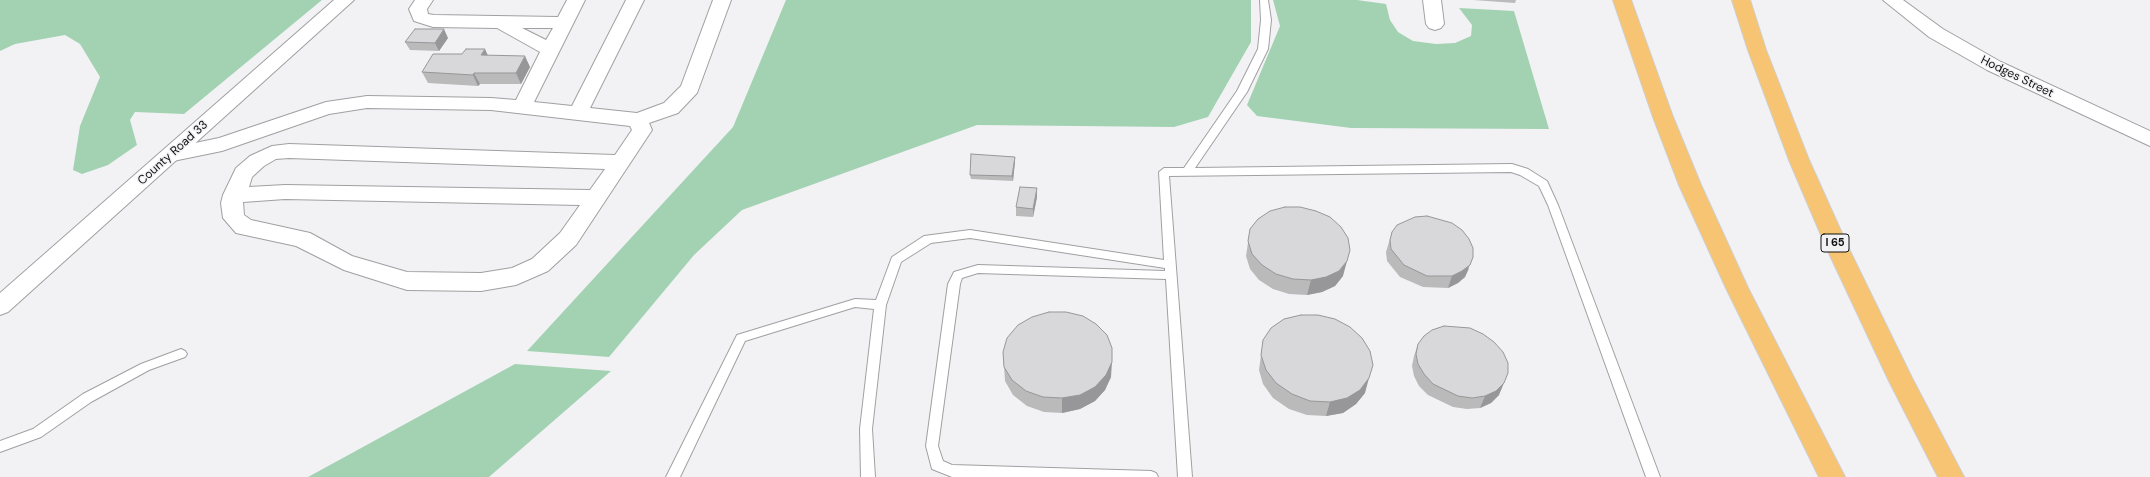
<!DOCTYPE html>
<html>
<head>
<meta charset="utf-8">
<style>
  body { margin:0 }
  canvas { display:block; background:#f2f2f5 }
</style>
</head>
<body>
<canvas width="2150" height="477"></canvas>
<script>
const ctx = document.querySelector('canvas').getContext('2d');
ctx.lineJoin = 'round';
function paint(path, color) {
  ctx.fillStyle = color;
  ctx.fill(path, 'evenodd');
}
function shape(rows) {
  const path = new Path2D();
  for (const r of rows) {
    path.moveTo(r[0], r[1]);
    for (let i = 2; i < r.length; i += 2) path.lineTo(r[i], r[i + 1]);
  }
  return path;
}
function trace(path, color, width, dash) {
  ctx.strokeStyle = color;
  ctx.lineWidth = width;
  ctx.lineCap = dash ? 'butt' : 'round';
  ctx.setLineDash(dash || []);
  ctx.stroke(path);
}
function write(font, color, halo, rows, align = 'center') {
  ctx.font = font + ' "DM Sans",sans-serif';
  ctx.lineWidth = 3;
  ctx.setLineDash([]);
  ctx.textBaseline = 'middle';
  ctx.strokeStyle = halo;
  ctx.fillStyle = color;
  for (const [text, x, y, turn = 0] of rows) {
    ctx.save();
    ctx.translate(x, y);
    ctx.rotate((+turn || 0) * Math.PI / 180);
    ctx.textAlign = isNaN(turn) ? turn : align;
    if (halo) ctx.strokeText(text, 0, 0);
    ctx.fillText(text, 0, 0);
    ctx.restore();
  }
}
paint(shape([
  [0,0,322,0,184,114,135,112,130,120,137,145,108,165,82,174,73,170,80,126,100,77,80,44,65,35,15,44,0,51],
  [786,0,1251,0,1251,42,1208,117,1174,127,977,125,742,210,694,255,609,357,527,351,733,127],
  [1273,0,1357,0,1386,4,1390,20,1398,32,1413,41,1436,44,1455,43,1471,36,1472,25,1459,8,1514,11,1549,129,1351,128,1257,116,1247,105,1280,26],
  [515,364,611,371,489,477,308,477]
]), '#a3d2b3');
const lane = shape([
  [1260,0,1268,0,1271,20,1268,49,1247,92,1195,168,1512,164,1528,169,1547,181,1558,205,1660,477,1646,477,1548,205,1539,186,1520,175,1511,172,1169,176,1192,477,1178,477,1166,279,978,273,962,278,960,284,938,446,943,461,952,465,1151,471,1156,473,1158,477,952,477,932,469,926,446,948,284,954,272,978,265,1165,271,1165,268,970,238,931,243,901,262,886,305,872,429,875,477,861,477,860,429,874,309,855,307,745,341,680,477,666,477,737,335,855,299,876,300,892,257,924,236,970,230,1164,260,1159,172,1164,168,1184,168,1237,91,1258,49,1261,20,1260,0],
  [181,349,185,351,187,354,185,357,149,370,91,402,41,437,0,452,0,441,33,429,83,394,141,364,181,349]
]);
const street = shape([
  [415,0,433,0,427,9,428,14,434,15,558,17,567,0,585,0,534,102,572,106,626,0,644,0,590,108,637,113,664,103,681,86,713,0,731,0,697,93,678,113,649,123,652,130,576,245,548,271,516,285,481,291,407,290,344,270,296,246,236,233,223,218,221,203,223,195,236,168,250,156,272,146,289,144,615,155,632,130,630,126,491,110,367,108,329,114,222,151,173,161,166,159,163,154,166,149,219,138,326,102,367,96,491,98,516,100,540,52,497,28,433,27,414,21,409,9,415,0],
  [522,28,553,28,546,40,522,28],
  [289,158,605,169,590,190,285,185,249,187,252,177,264,166,276,159,289,158],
  [285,199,580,205,560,233,532,259,512,268,481,273,407,272,352,256,310,233,251,220,244,215,243,202,285,199],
  [1423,0,1441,0,1444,24,1441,28,1435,30,1429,28,1426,24,1423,0],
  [1883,0,1903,0,1943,29,2001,62,2150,131,2150,146,1987,70,1929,37,1883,0]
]);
const secondary = shape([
  [334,0,354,0,8,312,0,315,0,293,334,0]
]);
const highway = shape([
  [1613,0,1631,0,1673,117,1701,185,1748,288,1845,477,1819,477,1726,288,1679,185,1653,117,1613,0],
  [1732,0,1750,0,1766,50,1809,160,1849,249,1912,378,1964,477,1938,477,1889,381,1827,249,1789,160,1748,50,1732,0]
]);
trace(lane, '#a0a0a2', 2);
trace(street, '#a0a0a2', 2);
trace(secondary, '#a0a0a2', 2);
trace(highway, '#cfcfcf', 2);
paint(lane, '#fff');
paint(street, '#fff');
paint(secondary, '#fff');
paint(highway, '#f6c472');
paint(shape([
  [1473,0,1516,0,1515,3],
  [448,38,439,51,410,50,405,42],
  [488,55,530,67,521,84,480,84,478,86,428,83,422,72],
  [1015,157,1015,161,1013,181,971,179,970,175],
  [1037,197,1033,217,1016,216,1016,207],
  [1250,229,1343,276,1335,286,1322,292,1307,295,1289,294,1273,289,1259,280,1250,269,1246,256],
  [1392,232,1469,269,1465,277,1458,283,1448,288,1423,287,1400,277,1387,261,1386,252],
  [1263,340,1365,393,1356,404,1343,413,1326,416,1307,415,1289,409,1273,398,1263,384,1259,370],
  [1418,344,1499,395,1491,403,1480,408,1467,409,1453,407,1428,395,1419,386,1414,376,1412,366,1414,356],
  [1003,352,1111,377,1105,390,1095,401,1080,409,1062,413,1044,412,1027,406,1013,395,1005,381]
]), '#bababb');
paint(shape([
  [444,29,448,38,439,51,435,43],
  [485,49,490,60,481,55],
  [525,56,530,67,521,84,516,73],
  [474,73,480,84,478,86,473,75],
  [1015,157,1015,161,1013,181,1012,176],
  [1037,188,1037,197,1033,217,1033,209],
  [1350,250,1343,276,1335,286,1322,292,1307,295,1311,280],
  [1473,257,1465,277,1458,283,1448,288,1452,276],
  [1112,362,1111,377,1105,390,1095,401,1080,409,1062,413,1062,398],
  [1369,378,1365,393,1356,404,1343,413,1326,416,1330,402],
  [1504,383,1499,395,1491,403,1480,408,1485,396]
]), '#979799');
const building = shape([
  [415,29,444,29,435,43,405,42,415,29],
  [466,49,485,49,481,55,525,56,516,73,474,73,473,75,422,72,433,54,462,54,466,49],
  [971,154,1015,157,1012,176,970,175,971,154],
  [1020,187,1037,188,1033,209,1016,207,1020,187],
  [1285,207,1300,207,1316,211,1330,217,1341,227,1348,238,1350,250,1347,261,1339,271,1326,277,1311,280,1293,279,1276,274,1262,265,1252,254,1248,241,1250,229,1258,219,1270,211,1285,207],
  [1427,216,1452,223,1462,230,1469,239,1473,248,1473,257,1470,265,1462,271,1452,276,1427,276,1404,265,1391,249,1390,240,1392,232,1397,225,1415,217,1427,216],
  [1049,312,1066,312,1083,316,1096,324,1107,335,1112,348,1112,362,1106,375,1095,387,1080,395,1062,398,1043,397,1026,391,1012,380,1004,367,1003,352,1007,338,1018,325,1032,317,1049,312],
  [1301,315,1318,315,1335,319,1350,327,1362,338,1370,351,1373,365,1369,378,1360,390,1347,398,1330,402,1310,401,1292,394,1276,383,1266,370,1261,355,1263,340,1271,328,1284,319,1301,315],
  [1444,326,1470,328,1483,334,1494,342,1503,352,1508,363,1508,373,1504,383,1496,391,1485,396,1472,398,1458,396,1433,384,1424,374,1418,364,1416,354,1418,344,1424,336,1432,330,1444,326]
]);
paint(building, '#d8d8da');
trace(building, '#979799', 1);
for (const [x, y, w] of [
  [1835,243,28]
]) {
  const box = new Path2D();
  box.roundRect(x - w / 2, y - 9, w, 18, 3);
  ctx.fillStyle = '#f2f2f5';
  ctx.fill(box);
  trace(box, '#101011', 1);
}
write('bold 11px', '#101011', null, [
  ["I 65",1835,243]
]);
write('12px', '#101011', '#f2f2f5', [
  ["Hodges Street",2017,77,26],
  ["County Road 33",173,153,-42]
]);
</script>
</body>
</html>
